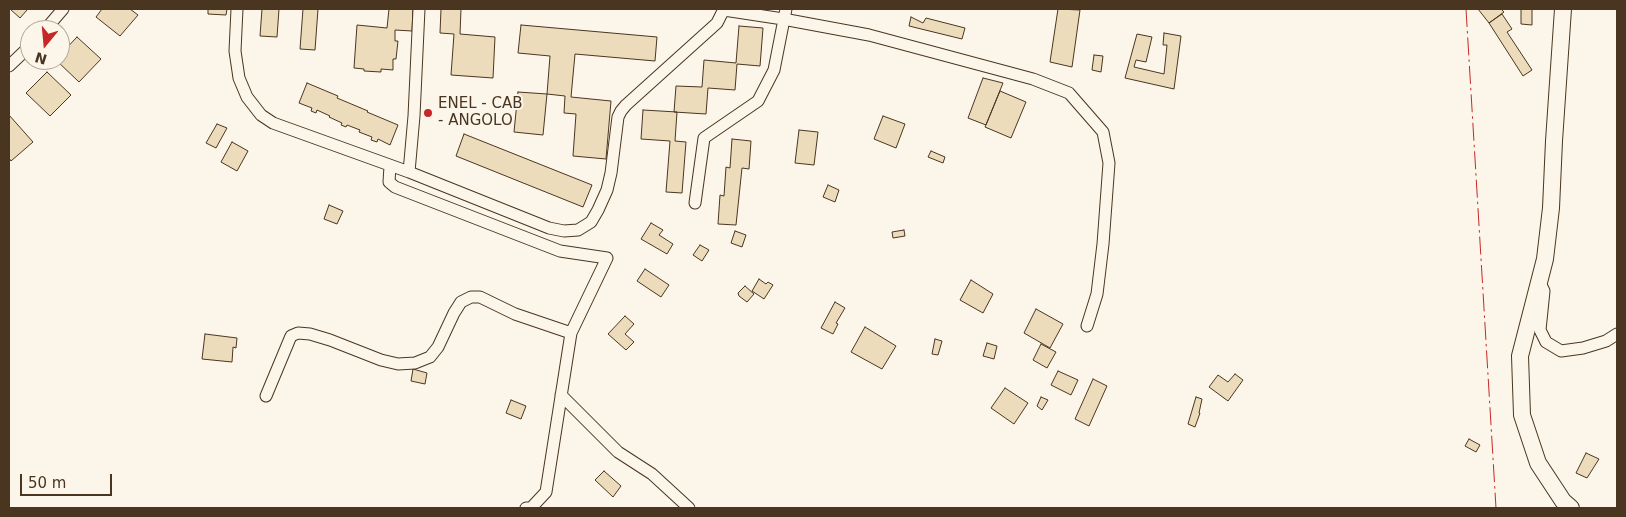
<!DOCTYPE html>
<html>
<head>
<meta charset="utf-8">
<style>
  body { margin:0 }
  #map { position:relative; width:1626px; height:517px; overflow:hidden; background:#fbf6e9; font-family:"DejaVu Sans",sans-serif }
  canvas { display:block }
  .frame { position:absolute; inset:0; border:10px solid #4a3520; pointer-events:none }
  .north { position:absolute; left:20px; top:20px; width:50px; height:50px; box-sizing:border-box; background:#fbf6e9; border:1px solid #b4a999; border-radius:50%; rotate:197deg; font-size:14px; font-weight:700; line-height:20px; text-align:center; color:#4a3520 }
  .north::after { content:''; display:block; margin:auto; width:18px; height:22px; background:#c62828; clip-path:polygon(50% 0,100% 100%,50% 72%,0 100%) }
  .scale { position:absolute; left:20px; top:474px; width:92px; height:22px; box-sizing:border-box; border:2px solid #4a3520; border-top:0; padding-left:6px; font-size:15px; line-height:18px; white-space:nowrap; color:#4a3520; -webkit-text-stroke:4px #fbf6e9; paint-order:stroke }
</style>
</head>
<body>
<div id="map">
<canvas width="1626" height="517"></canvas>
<div class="frame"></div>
<div class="north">N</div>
<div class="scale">50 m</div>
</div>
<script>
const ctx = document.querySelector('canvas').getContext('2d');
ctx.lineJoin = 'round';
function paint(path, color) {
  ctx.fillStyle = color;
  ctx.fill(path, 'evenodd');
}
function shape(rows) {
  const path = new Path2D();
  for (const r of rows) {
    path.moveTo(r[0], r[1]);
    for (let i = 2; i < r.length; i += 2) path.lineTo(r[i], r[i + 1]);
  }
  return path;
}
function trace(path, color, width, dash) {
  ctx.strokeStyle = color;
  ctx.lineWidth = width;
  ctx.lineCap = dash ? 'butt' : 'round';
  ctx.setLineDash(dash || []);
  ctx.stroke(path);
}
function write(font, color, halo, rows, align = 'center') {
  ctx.font = font + ' "DejaVu Sans",sans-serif';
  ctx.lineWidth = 4;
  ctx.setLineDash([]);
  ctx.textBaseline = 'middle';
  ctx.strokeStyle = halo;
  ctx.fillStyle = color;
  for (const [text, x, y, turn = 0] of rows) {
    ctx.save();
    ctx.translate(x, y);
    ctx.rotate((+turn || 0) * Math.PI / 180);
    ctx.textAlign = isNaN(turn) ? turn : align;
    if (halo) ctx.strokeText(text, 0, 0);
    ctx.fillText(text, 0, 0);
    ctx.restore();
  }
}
const building = shape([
  [10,9,26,9,27,10,20,18,10,9],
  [102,9,130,9,138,15,120,36,96,17,102,9],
  [208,9,227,9,226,15,208,14,208,9],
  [262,9,279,9,277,37,260,36,262,9],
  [303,9,318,9,315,50,300,49,303,9],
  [389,9,413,9,412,31,395,30,395,41,398,41,396,59,393,59,393,70,381,69,381,72,364,71,364,69,354,68,357,25,387,28,389,9],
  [441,9,461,9,460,34,495,37,493,78,451,75,454,34,440,33,441,9],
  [1058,9,1080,10,1072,67,1050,62,1058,9],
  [1478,9,1501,9,1504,12,1489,23,1478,9],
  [1521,9,1532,9,1532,25,1521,24,1521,9],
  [1502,14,1512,29,1507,32,1532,70,1523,76,1489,23,1502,14],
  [911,17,923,23,926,18,965,28,962,39,909,26,911,17],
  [521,25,657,37,655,61,575,54,571,97,611,101,606,159,573,156,576,114,564,113,565,96,547,94,550,56,518,53,521,25],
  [739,26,763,28,760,66,737,64,735,90,708,88,706,114,674,112,676,86,702,87,704,60,736,63,739,26],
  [1164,33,1181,36,1174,89,1125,78,1137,34,1152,37,1146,62,1136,60,1134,67,1164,74,1167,45,1163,45,1164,33],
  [77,37,101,59,79,82,56,60,60,60,60,55,77,37],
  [1094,55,1103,56,1101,72,1092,70,1094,55],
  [47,72,71,95,50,116,26,93,47,72],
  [983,78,1003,83,986,125,968,118,983,78],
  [307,83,338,96,337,98,368,111,367,112,398,125,390,145,378,139,377,142,371,140,372,137,359,132,360,130,347,125,346,127,341,125,342,123,329,117,330,116,317,110,316,113,311,111,312,108,299,103,307,83],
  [1000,91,1026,102,1011,138,985,127,1000,91],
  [518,92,547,94,543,135,514,132,518,92],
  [643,110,677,112,675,141,686,142,682,193,666,192,670,141,641,139,643,110],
  [9,115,33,142,11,161,9,158,9,115],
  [883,116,905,124,896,148,874,139,883,116],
  [217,124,227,128,216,148,206,143,217,124],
  [799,130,818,132,814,165,795,163,799,130],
  [464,134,592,185,583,207,456,156,464,134],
  [732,139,751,141,749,169,742,168,736,225,718,224,720,195,724,196,726,167,730,168,732,139],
  [232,142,248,151,237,171,221,162,232,142],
  [931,151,945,157,943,163,928,157,931,151],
  [828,185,839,190,835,202,823,197,828,185],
  [329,205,343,211,337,224,324,219,329,205],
  [651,223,663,230,659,235,673,244,667,254,641,239,651,223],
  [904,230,905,236,893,238,892,232,904,230],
  [735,231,746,235,742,247,731,243,735,231],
  [700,245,709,250,702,261,693,255,700,245],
  [645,269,669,285,661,297,637,281,645,269],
  [759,279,766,284,768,282,773,285,764,299,752,291,759,279],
  [971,280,993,294,983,313,960,300,971,280],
  [745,286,754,294,747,302,739,296,738,293,745,286],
  [835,302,845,308,836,323,838,324,833,334,821,328,835,302],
  [1036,309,1063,324,1050,348,1024,333,1036,309],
  [625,316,634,324,625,334,634,342,626,350,608,334,625,316],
  [865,327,896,346,882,369,851,352,865,327],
  [205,334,237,338,236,348,233,347,232,362,202,359,205,334],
  [935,339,942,341,938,355,932,354,935,339],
  [987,343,997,346,994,359,983,356,987,343],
  [1041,344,1056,352,1047,368,1033,360,1041,344],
  [413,369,427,373,425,384,411,381,413,369],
  [1058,371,1078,380,1071,395,1051,385,1058,371],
  [1235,374,1243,380,1228,401,1209,387,1218,375,1228,382,1235,374],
  [1093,379,1107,386,1089,426,1075,419,1093,379],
  [1005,388,1028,403,1014,424,991,408,1005,388],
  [1041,397,1048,400,1042,410,1037,406,1041,397],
  [1196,397,1202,399,1199,413,1200,413,1195,427,1188,424,1196,397],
  [511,400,526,406,521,419,506,413,511,400],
  [1469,439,1480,445,1476,452,1465,446,1469,439],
  [1586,453,1599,459,1587,478,1576,473,1586,453],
  [604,471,621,486,613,497,595,480,604,471]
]);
paint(building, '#ecdcbc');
trace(building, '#4a3520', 1);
const minor = shape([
  [237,9,235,51,239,78,247,97,261,115,273,123,409,172,549,228,564,231,578,230,591,222,598,210,607,190,611,173,618,117,621,111,626,105,717,23,724,9],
  [724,10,783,19,869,35,1033,79,1069,93,1103,132,1109,163,1103,244,1097,294,1087,326],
  [45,30,63,9],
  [9,66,30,46],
  [390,166,389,182,395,187,560,251,607,258,571,333,546,492,531,508,526,508],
  [409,172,414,116,419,9],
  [695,203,704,138,758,101,774,70,786,9],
  [1540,283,1544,291,1540,330,1546,342,1561,351,1583,348,1606,341,1617,334],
  [561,395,618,452,652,474,689,508],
  [266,396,291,336,298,333,310,334,330,340,381,360,398,364,415,363,430,357,438,347,454,313,461,302,471,297,480,297,515,314,571,333]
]);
const secondary = shape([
  [1563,9,1554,141,1551,208,1545,259,1520,356,1522,415,1538,463,1563,501,1571,508]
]);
trace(minor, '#4a3520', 13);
trace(secondary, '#4a3520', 18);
trace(minor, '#fbf6e9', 11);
trace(secondary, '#fbf6e9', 16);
trace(shape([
  [1466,9,1496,508]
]), '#c62828', 1, [18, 4, 2.5, 4]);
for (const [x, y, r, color] of [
  [428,113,5,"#c62828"]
]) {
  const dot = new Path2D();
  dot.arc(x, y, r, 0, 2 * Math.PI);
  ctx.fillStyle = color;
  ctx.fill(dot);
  trace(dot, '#fbf6e9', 2);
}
write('15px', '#4a3520', '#fbf6e9', [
  ["ENEL - CAB",438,104],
  ["- ANGOLO",438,121]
], 'left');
</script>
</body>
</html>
